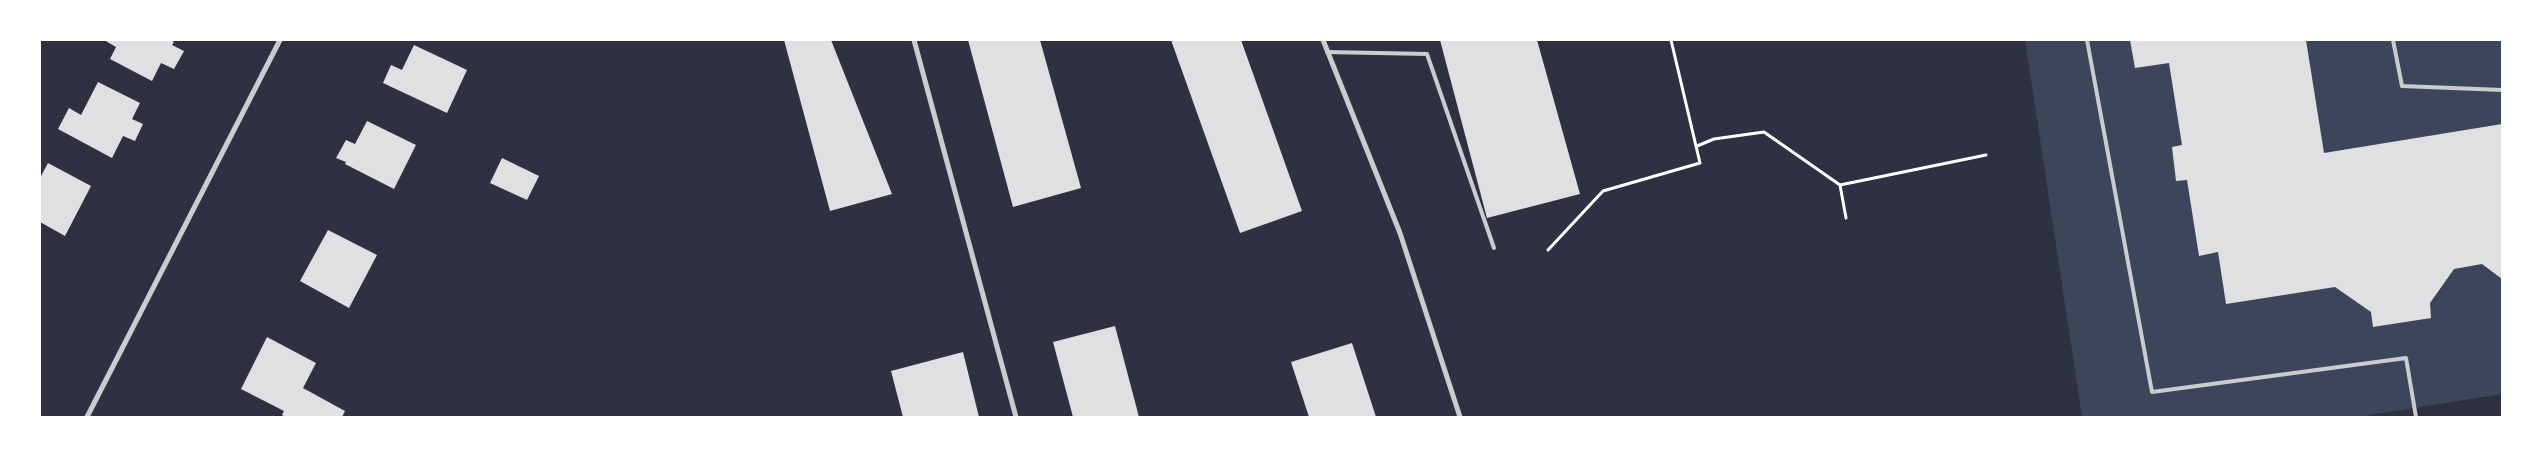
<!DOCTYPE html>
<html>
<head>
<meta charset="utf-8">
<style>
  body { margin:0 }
  #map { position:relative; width:2542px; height:457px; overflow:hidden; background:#2d3142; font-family:"Varela Round",sans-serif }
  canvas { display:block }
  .frame { position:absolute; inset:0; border:41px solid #fff; pointer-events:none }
</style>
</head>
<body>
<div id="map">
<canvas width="2542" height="457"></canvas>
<div class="frame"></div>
</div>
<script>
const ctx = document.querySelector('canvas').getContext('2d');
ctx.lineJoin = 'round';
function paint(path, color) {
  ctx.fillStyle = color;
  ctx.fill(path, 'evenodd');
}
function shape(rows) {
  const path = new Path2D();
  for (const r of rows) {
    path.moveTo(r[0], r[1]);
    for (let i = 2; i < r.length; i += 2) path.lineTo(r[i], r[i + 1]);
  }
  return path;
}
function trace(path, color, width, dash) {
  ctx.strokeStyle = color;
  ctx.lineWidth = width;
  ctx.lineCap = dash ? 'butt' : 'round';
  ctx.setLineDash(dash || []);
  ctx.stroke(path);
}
paint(shape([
  [2025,40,2502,40,2502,394,2357,417,2082,417]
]), '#3c4559');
paint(shape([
  [104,40,170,40,174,42,172,45,184,51,174,69,161,63,152,81,110,59,116,47],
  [784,40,831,40,892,194,830,211],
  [968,40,1040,40,1081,188,1013,207],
  [1171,40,1241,40,1302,211,1240,233],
  [1440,40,1537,40,1580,194,1487,218],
  [2130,40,2306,40,2324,153,2502,124,2502,279,2482,264,2454,269,2430,303,2431,318,2373,327,2371,312,2335,287,2226,304,2218,252,2199,256,2187,180,2176,181,2172,147,2182,145,2169,63,2135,68],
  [414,45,467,70,447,113,383,83,391,65,402,70],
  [98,82,140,103,132,119,143,124,135,141,123,136,112,158,58,129,69,108,81,115],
  [367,121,416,145,394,189,345,164,346,162,336,158,346,140,355,144],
  [502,158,539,176,527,200,490,183],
  [48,163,91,186,65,236,40,222,40,178],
  [328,230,377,255,349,308,300,281],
  [1115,326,1139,417,1073,417,1053,342],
  [267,337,316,363,303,388,345,411,342,417,285,417,282,415,284,411,241,389],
  [1352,343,1376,417,1309,417,1291,362],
  [963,352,979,417,903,417,891,371]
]), '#e0e0e3');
trace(shape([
  [1697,146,1714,139,1764,132,1840,185,1846,218],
  [1840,185,1986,155],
  [1548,250,1603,191,1700,163,1671,40]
]), '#fff', 3);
trace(shape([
  [2087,40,2152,392,2406,358,2416,417],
  [2393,40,2402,86,2502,90],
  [1327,52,1427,54,1494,248]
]), '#caccd0', 4);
trace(shape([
  [914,40,1016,417],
  [1323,40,1400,233,1460,417],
  [87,417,280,40]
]), '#caccd0', 5);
</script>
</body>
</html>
